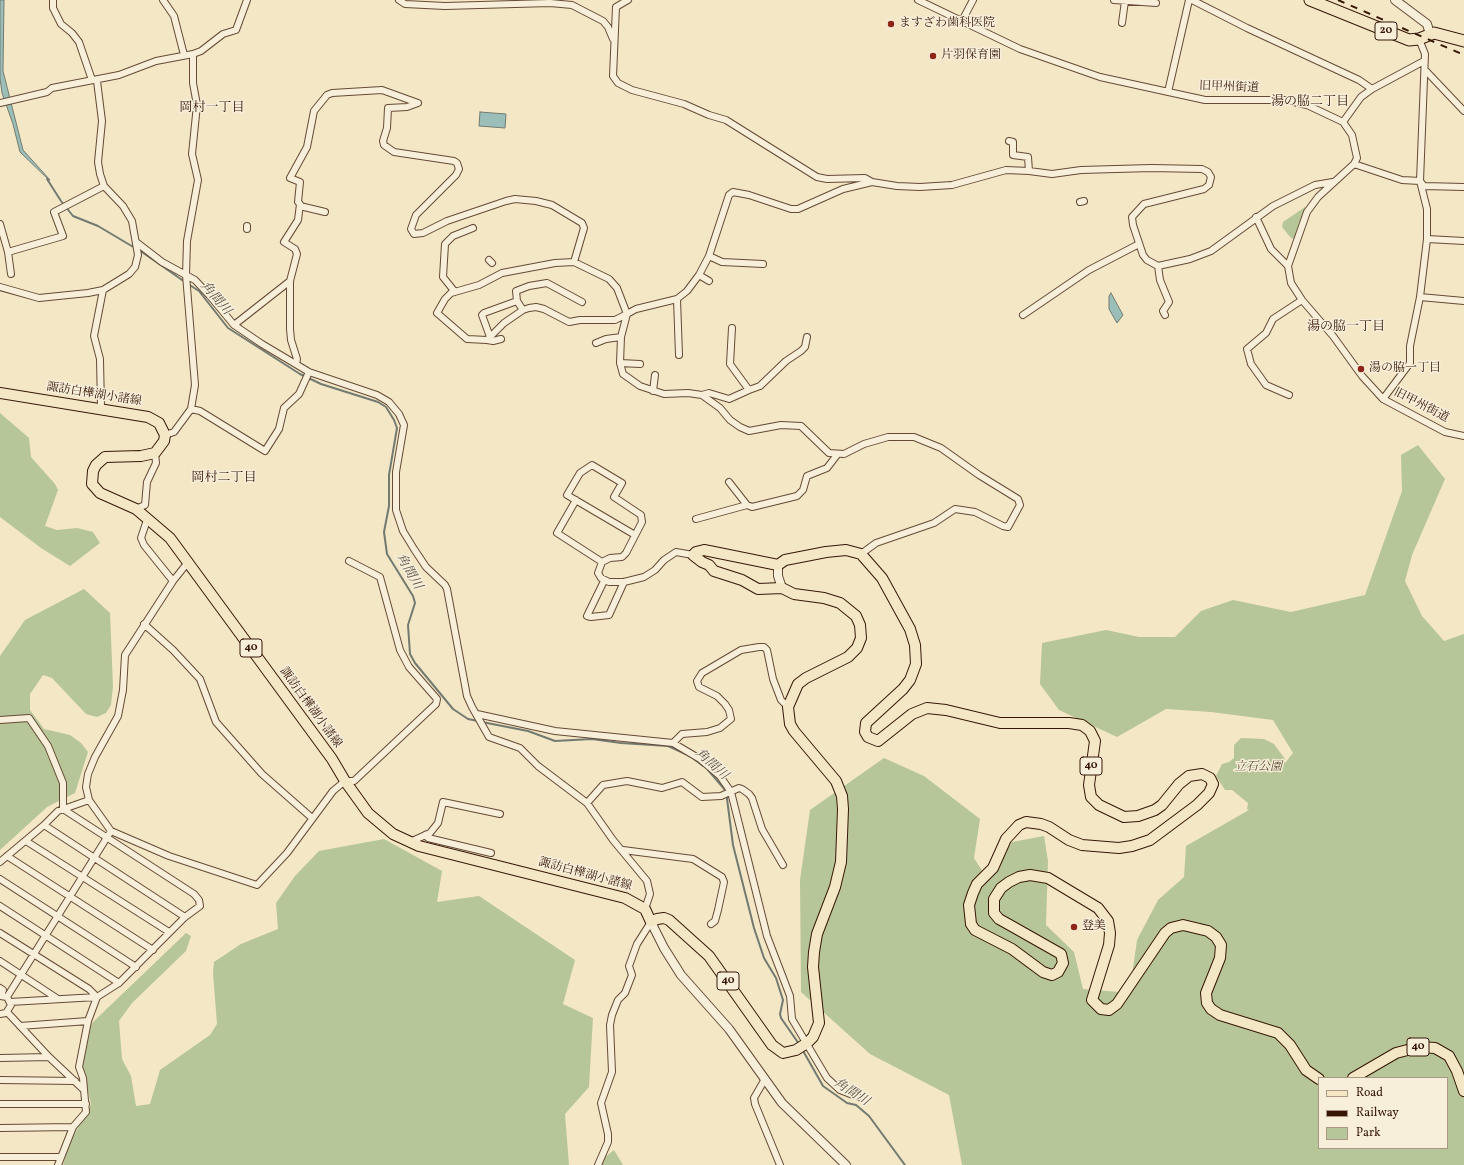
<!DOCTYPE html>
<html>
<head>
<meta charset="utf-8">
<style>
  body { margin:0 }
  #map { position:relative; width:1464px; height:1165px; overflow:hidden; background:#f3e7c6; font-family:Vollkorn,serif }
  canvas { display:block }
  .legend { position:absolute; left:1318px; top:1077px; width:130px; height:72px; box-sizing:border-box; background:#f7efda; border:1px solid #aa9885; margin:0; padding:5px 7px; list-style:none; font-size:12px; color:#371606 }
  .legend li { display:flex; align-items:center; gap:8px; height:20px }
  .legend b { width:20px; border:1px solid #aa9885 }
</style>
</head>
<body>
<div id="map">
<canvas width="1464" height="1165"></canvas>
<ul class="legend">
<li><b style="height:5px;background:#f3e7c6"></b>Road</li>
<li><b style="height:5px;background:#371606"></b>Railway</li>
<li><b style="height:11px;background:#b7c698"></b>Park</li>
</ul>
</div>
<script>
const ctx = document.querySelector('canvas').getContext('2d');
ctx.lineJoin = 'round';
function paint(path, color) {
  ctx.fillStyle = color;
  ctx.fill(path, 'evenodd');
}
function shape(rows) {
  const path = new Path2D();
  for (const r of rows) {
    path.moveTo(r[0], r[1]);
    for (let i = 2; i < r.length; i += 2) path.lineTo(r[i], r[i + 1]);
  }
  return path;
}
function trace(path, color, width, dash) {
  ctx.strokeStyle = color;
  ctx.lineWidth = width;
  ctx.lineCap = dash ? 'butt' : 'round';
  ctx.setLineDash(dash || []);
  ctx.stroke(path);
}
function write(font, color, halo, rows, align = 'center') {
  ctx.font = font + ' Vollkorn,"Noto Serif JP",serif';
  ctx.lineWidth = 3;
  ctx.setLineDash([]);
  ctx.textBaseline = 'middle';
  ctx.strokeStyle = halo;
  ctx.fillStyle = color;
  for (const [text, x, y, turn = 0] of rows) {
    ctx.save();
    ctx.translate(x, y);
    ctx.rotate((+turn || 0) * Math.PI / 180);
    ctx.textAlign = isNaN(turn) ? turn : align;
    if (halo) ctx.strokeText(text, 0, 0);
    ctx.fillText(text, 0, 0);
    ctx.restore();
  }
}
paint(shape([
  [1305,207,1306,209,1299,222,1294,239,1291,238,1282,227,1283,222],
  [0,413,29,438,31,457,55,484,58,490,45,526,57,530,77,528,93,532,100,543,70,566,41,548,0,517],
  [1418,445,1445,479,1412,555,1405,581,1422,616,1444,641,1464,634,1464,1165,962,1165,949,1095,870,1054,801,992,800,880,810,810,884,758,924,776,980,819,974,858,988,880,1012,842,1044,836,1048,861,1046,925,1074,952,1083,989,1119,992,1132,975,1137,940,1158,900,1184,877,1186,846,1249,810,1247,809,1248,803,1232,790,1225,790,1216,776,1222,764,1229,762,1234,758,1234,745,1241,738,1264,739,1274,744,1285,759,1285,763,1293,753,1273,720,1211,712,1166,709,1117,737,1059,710,1040,684,1042,643,1106,630,1139,637,1175,637,1201,611,1233,600,1291,612,1365,595,1402,491,1401,455],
  [1319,1078,1447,1078,1447,1148,1319,1148],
  [84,589,110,613,113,686,111,705,106,713,97,717,86,714,52,678,43,675,30,694,30,710,44,729,70,735,81,743,88,752,75,793,47,807,0,850,0,656,25,620],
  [384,839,442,871,437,902,479,896,575,960,563,1004,593,1018,589,1087,565,1114,569,1165,63,1165,69,1144,91,1104,79,1053,92,1023,186,933,191,936,186,951,132,1003,119,1021,122,1059,131,1076,136,1106,150,1104,160,1070,210,1035,217,1024,213,973,214,962,241,944,278,929,276,903,295,876,319,851],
  [614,1150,623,1165,595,1165]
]), '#b7c698');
const water = shape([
  [0,0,4,0,3,71,23,150,50,180,49,180,20,152,13,124,2,93,0,78,0,0],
  [480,112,506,114,505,128,479,126,480,112],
  [1111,293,1123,315,1117,323,1109,309,1109,296,1111,293]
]);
paint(water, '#9bbfb8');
trace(water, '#737b71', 1);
trace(shape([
  [47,179,61,201,73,216,98,226,135,248],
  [139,250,185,282],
  [188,284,199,291,228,328,300,374,321,384,378,402,386,407,394,420,397,428,389,475,389,506,384,532,387,554,413,596,415,603,408,625,410,654,415,663,453,709,468,719,478,721],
  [482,722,528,731,555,741,592,739,621,743,668,746,690,756],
  [694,759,703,766],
  [708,770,726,791,733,845,754,928,764,958,776,978,783,1000,780,1014,781,1018,799,1044],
  [802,1049,823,1086,847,1103,856,1105,869,1116,905,1165]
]), '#737b71', 2);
const minor = shape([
  [53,0,53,8,61,24,72,33,79,42,92,80],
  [163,0,174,16,184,55],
  [399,0,405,4,445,6,550,3,572,5,603,21,608,27,613,39],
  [628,0,616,7,613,76,618,83,632,90,684,104,709,115,726,120,817,177,827,179,865,178,872,182,897,186,920,187,952,185,1006,170,1029,171,1052,174,1081,170,1151,168,1202,169,1208,172,1211,177,1209,185,1204,189,1144,204,1132,217,1133,225,1143,255,1147,260,1158,266,1190,259,1211,251,1273,206,1315,185,1333,182],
  [918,0,1020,49,1100,77,1205,100,1285,100,1307,105,1343,122,1352,135,1357,158,1354,164,1318,197,1307,212,1288,266,1291,283,1302,300,1333,336,1362,376,1383,399,1445,432,1464,436],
  [1114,0,1156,3],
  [1192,0,1247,28,1359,80,1372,89],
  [962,21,973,0],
  [1122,23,1125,1],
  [1426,71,1464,111],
  [1168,92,1189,0],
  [0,103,47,92,52,88,119,75,156,61,193,54],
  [418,103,407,107,388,108,387,128,383,141,384,145,394,152,454,161,457,163,459,169,456,175,416,215,411,229,414,234,423,233,447,221,506,201,515,199,536,201,552,205,582,223,584,228,574,262],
  [1343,122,1361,97,1372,89,1424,61],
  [1009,141,1013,142,1013,155,1028,157,1029,171],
  [1354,164,1402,180,1420,181,1424,186,1464,187],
  [1080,202,1084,201],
  [300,206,325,212],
  [1256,217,1271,249,1288,266],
  [0,224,8,252,11,274],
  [247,229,247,226],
  [1427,239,1464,241],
  [136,242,162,262,195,280,210,296,234,325,262,344,309,372,377,395,389,402,399,414,404,425,396,472,396,510,403,531,414,549,426,567,445,585,447,589,467,696,472,707,489,737,520,748,538,766,587,803,613,840,647,881,650,894,645,909],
  [8,252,63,236,54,212,104,186],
  [709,256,722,262,763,264],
  [489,260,492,263],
  [1158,266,1160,280,1169,302,1163,311,1165,315],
  [699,275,709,281],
  [0,287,39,298,88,293,103,290,129,274,135,267,138,255,132,221,123,206,104,186,100,174,98,162,102,121,97,81],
  [455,292,443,277,445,244,453,236,473,228],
  [1420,297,1464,301],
  [677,299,679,355],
  [523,310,517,301,516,291,529,286,547,283,582,302],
  [1023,315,1089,270,1139,244],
  [234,325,290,281],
  [490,337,482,315,484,313,517,301],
  [487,340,493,341,501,339],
  [596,343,606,339,621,337],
  [620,363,640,364],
  [296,364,297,359,291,340,290,329,290,281,297,254,295,249,284,242,298,220,300,204,298,202,300,182,290,178,307,147,314,111,327,95,332,93,382,90,418,103],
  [749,390,760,386,786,361,801,351,805,347,807,337],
  [653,391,655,375],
  [702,395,709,393,729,399,749,390,730,364,732,328],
  [1289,395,1266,385,1251,364,1247,349,1266,333,1273,319,1302,300],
  [1383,399,1410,363,1410,346,1420,297,1427,239,1427,209,1420,181,1425,54,1419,39],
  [101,408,100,359,94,336,103,290],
  [191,409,200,411,265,451,279,429,284,408,299,394,309,372],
  [165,435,174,432,191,409,195,385,186,275,187,241,198,180,192,154,197,105,193,83,193,54,201,51,223,34,236,30,247,0],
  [729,482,747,505],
  [576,500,557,533,602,562],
  [136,509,145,505,147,482,156,463,155,453],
  [696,519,747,505,752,507,797,496,803,490,807,476,827,468,837,455],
  [146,523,141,538,144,545,173,581],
  [635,535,567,495,580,473,592,465,622,483,614,497,641,515,642,522,626,553,622,557,610,558,602,562,598,573,601,578,609,582,624,582,644,577,655,570,664,560,676,552,693,555],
  [861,554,876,543,934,523,955,509,975,512,1003,526,1008,527,1020,505,1018,499,979,475,941,448,914,437,888,437,864,444,844,454,829,453,801,426,781,425,749,431,740,427,730,420,720,408,702,395,688,393,664,394,640,386,623,374,620,363,621,337,627,314,617,288,609,279,574,262,555,263,502,273,479,285,451,293,445,299,437,313,467,339,487,340,504,323,523,310,529,308,536,307,544,309,569,322,580,320,615,320,627,314,636,309,677,299,687,291,699,275,709,256,729,195,733,192,749,195,791,209,798,209,843,189,872,182],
  [189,561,173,581,125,655,123,690,118,716,95,757,88,774,86,787,89,800,111,831,169,856,257,885,287,853,333,791,345,781,354,781,436,704,437,699,409,667,400,650,380,577,349,561],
  [604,581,587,616,591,617,609,615,624,582],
  [144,624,173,650,200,679,216,722,262,774,312,818],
  [477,714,555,731,673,743,700,759,720,776,731,792,767,936,790,996,792,1019,827,1078,840,1090,858,1097],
  [0,720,29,718,48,746,63,783,63,809,194,894,199,900,200,906,185,917,119,983,97,997,10,1002],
  [673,743,682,734,707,732,720,728,731,719,729,710,725,704,717,696,699,687,697,681,702,673,741,650,759,647,764,647,767,650,773,679,781,700,788,707],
  [587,803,603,785,627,781,662,788,682,782,702,797,721,796,739,788,742,789,749,794,752,798,762,829,783,865],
  [44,825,185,917],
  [425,835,428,838,491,853],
  [26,841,169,932],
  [410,842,430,833,438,823,443,802,500,814],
  [623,850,693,859,722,877,724,882,718,910,715,921,711,924],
  [7,856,153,950],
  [0,862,44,825,58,811,89,800],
  [0,879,136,967],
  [0,906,119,983],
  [0,933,89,989,97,997],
  [0,961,58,999],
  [0,988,3,990,1,996],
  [0,996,7,997,11,1005,6,1013,0,1014],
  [7,997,111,831],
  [7,1012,49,1057,84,1090],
  [20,1026,88,1021],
  [0,1058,49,1057],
  [765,1079,754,1098,755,1104,780,1165],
  [0,1080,75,1081],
  [0,1104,86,1104],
  [0,1128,73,1127],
  [0,1157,60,1157],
  [58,1165,73,1127,86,1112,83,1078,79,1067,88,1021,97,997],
  [598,1165,608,1142,608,1134,601,1103,612,1072,610,1025,612,1015,618,1000,625,993,632,975,629,966,637,944,651,922]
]);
const tertiary = shape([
  [1395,0,1427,24,1430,34],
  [778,565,778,576,782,588],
  [651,922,664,948,681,975,729,1029,782,1103,846,1165]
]);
const primary = shape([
  [0,393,148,417,159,423,165,435,164,441,155,453,141,456,105,457,96,465,93,471,92,484,100,493,136,509,170,538,332,759,345,781,368,813,393,834,419,846,625,898,645,909,651,922,657,919,664,918,669,920,709,956,772,1045,783,1053,796,1050,807,1043,813,1037,819,1023,813,967,814,952,817,934,835,887,841,862,843,809,842,796,836,781,794,731,790,724,788,707,798,684,806,678,848,657,857,648,861,638,860,625,856,616,840,603,824,598,794,594,782,588,758,589,742,580,714,571,709,565,702,562,693,555,696,552,704,550,714,552,778,565,785,560,826,552,846,550,861,554,882,578,910,629,915,645,916,664,910,680,903,689,866,723,865,732,868,737,878,741,912,714,927,708,946,710,1000,723,1069,723,1082,725,1090,731,1095,741,1089,785,1091,797,1099,805,1124,817,1138,816,1155,810,1162,805,1179,784,1189,776,1202,774,1210,778,1213,784,1209,793,1197,805,1150,840,1132,846,1119,848,1082,845,1069,840,1049,827,1041,824,1026,822,1019,825,1006,839,993,868,977,884,973,893,969,905,971,924,975,930,1012,949,1043,972,1052,975,1058,972,1063,963,1061,954,1008,924,999,919,994,913,994,899,1001,888,1009,882,1019,877,1030,875,1048,878,1098,908,1108,921,1110,933,1109,945,1092,1000,1101,1009,1109,1010,1117,1004,1165,933,1171,928,1183,925,1208,931,1216,937,1221,945,1220,958,1206,993,1207,1003,1211,1009,1220,1015,1278,1033,1290,1045,1306,1070,1319,1079],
  [1353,1078,1396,1053,1419,1047,1435,1048,1449,1056,1457,1071,1464,1091]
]);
const trunk = shape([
  [1310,0,1409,40,1419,39,1434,33,1464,41]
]);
trace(minor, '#664a36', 8);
trace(tertiary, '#664a36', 10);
trace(primary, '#371606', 12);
trace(trunk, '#371606', 13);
trace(minor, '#f7efda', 6);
trace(tertiary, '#f7efda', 8);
trace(primary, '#f3e7c6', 10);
trace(trunk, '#f3e7c6', 11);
trace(shape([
  [1338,0,1464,55]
]), '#371606', 2, [7, 7]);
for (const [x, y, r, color] of [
  [891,24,4,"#8f2418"],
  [933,56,4,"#8f2418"],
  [1361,369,4,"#8f2418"],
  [1074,927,4,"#8f2418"]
]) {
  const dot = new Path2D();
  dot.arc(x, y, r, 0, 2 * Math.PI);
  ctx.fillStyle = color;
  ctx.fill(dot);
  trace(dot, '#f7efda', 1.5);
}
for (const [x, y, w] of [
  [1386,31,22],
  [251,648,22],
  [1091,766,22],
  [728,981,22],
  [1418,1047,22]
]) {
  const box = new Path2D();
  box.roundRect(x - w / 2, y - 9, w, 18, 3);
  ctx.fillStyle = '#f7efda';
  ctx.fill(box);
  trace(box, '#371606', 1);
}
write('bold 11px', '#371606', null, [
  ["20",1386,31],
  ["40",251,648],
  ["40",1091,766],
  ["40",728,981],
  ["40",1418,1047]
]);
write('12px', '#371606', '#f7efda', [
  ["ますざわ歯科医院",899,24],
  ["片羽保育園",941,56],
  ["湯の脇一丁目",1369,369],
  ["登美",1082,927]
], 'left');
write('12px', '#371606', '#f7efda', [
  ["旧甲州街道",1229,88,2],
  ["諏訪白樺湖小諸線",94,395,9],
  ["旧甲州街道",1421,406,27],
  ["諏訪白樺湖小諸線",310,708,54],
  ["諏訪白樺湖小諸線",585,875,15]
]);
write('italic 12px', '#5d4b32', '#f7efda', [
  ["立石公園",1258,768]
]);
write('13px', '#371606', '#f7efda', [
  ["湯の脇二丁目",1310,103],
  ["岡村一丁目",212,109],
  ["湯の脇一丁目",1346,328],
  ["岡村二丁目",224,479]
]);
write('italic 13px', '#5a5144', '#f7efda', [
  ["角間川",215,299,49],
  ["角間川",408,572,60],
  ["角間川",711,765,42],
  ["角間川",851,1093,33]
]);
</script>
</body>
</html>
